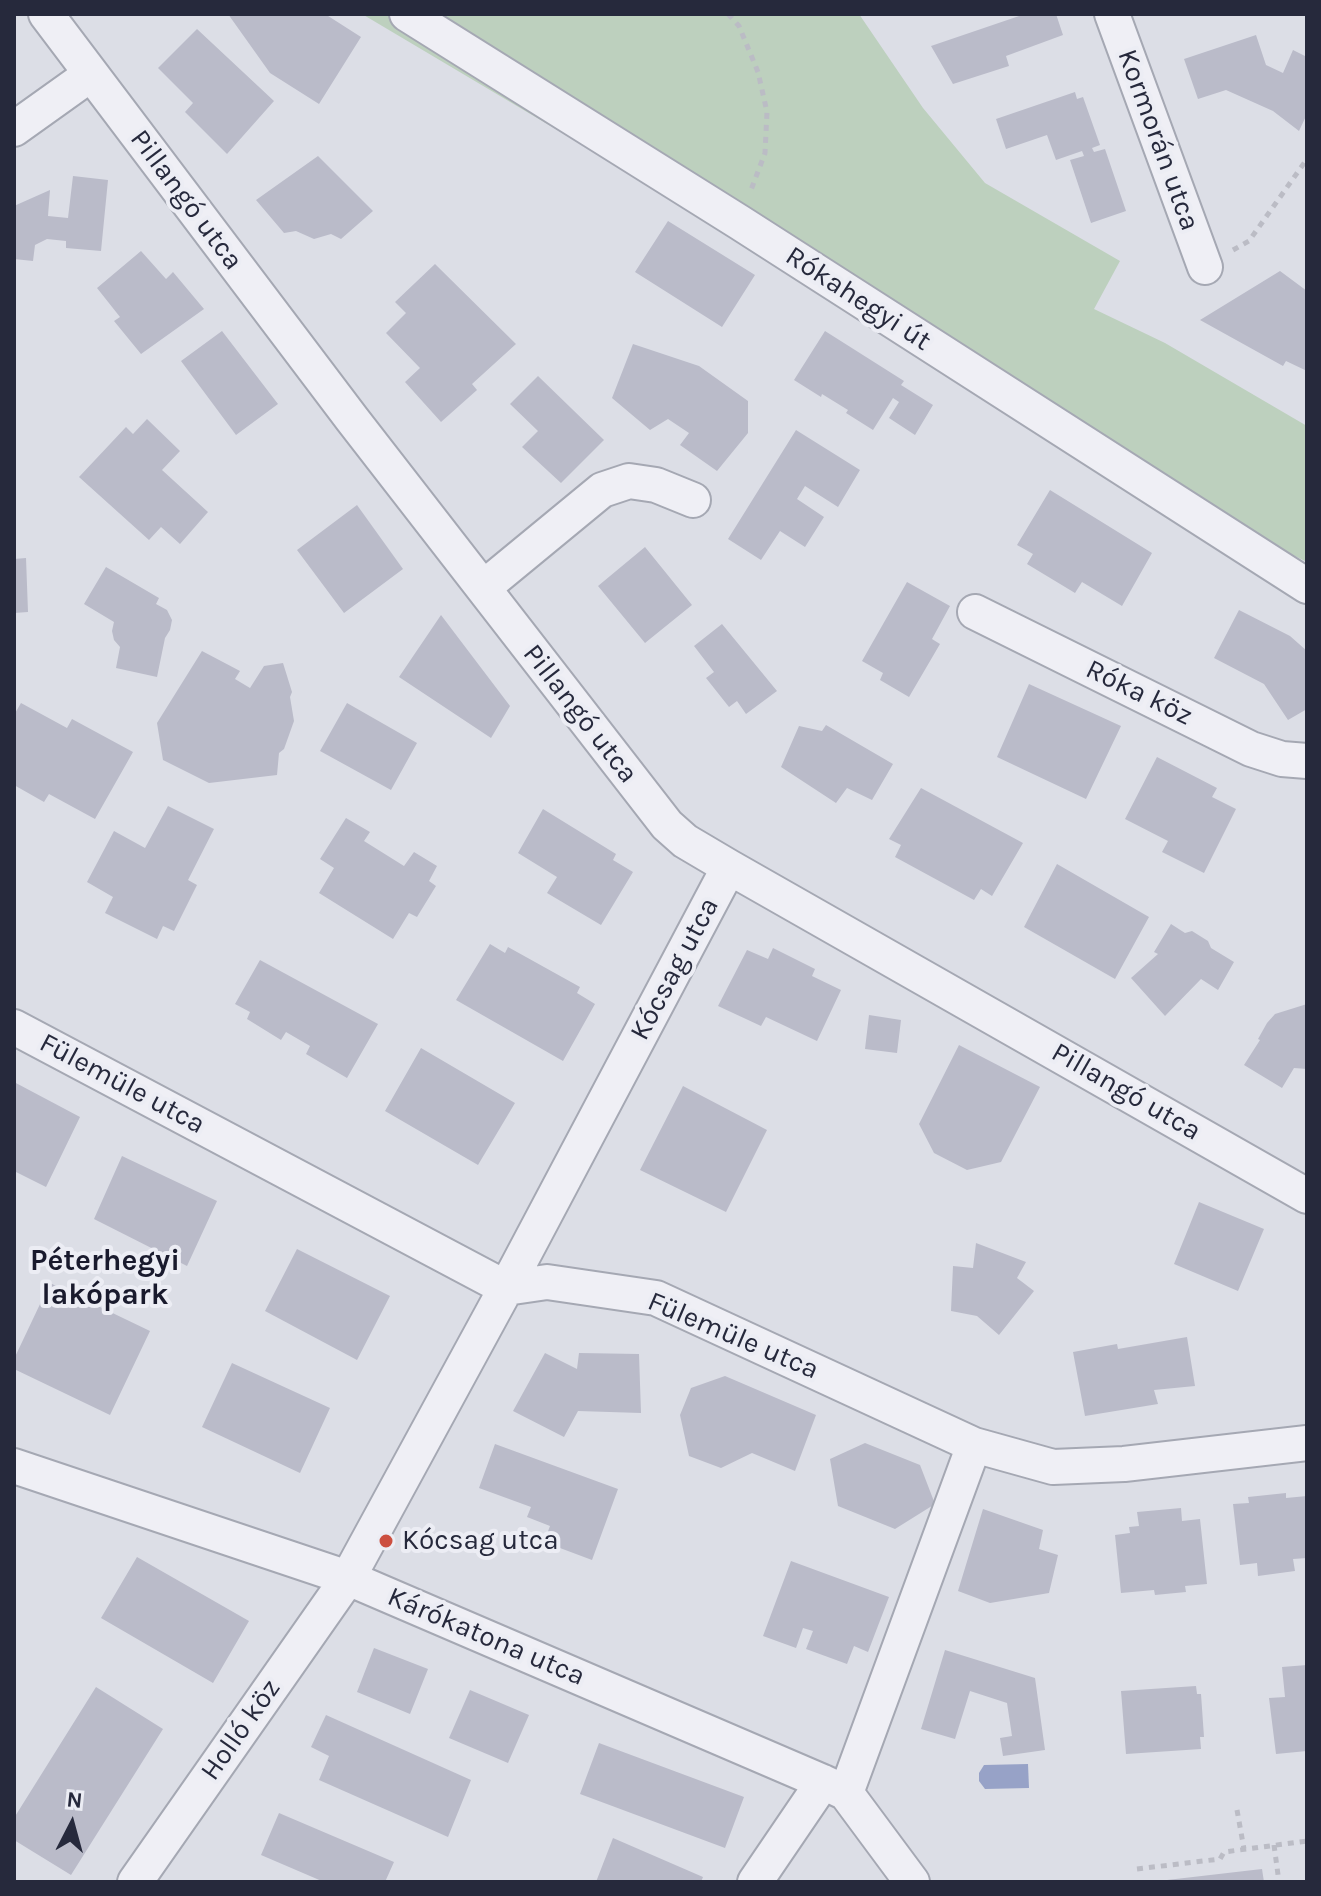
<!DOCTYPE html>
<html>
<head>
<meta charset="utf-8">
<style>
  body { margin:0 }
  #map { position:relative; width:1321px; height:1896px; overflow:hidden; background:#dcdee6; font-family:Karla,sans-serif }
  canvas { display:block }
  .frame { position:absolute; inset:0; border:16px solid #26293c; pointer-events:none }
  .north { position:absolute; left:32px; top:1784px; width:80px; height:80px; -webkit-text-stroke:6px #ecedf4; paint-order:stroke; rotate:6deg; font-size:22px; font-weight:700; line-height:32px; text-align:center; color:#26293c }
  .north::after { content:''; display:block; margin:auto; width:28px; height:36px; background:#26293c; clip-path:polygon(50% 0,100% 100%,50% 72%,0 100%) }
</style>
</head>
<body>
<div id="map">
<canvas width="1321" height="1896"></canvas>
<div class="frame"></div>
<div class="north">N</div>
</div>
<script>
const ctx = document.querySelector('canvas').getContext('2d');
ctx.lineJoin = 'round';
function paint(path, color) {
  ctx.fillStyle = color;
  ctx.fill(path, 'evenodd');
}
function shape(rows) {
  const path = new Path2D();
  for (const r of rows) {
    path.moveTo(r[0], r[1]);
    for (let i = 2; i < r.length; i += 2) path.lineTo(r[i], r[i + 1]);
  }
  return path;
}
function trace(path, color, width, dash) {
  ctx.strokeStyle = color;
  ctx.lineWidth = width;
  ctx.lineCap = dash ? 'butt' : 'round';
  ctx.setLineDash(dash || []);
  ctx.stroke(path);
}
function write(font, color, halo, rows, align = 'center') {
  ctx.font = font + ' Karla,sans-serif';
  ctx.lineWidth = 8;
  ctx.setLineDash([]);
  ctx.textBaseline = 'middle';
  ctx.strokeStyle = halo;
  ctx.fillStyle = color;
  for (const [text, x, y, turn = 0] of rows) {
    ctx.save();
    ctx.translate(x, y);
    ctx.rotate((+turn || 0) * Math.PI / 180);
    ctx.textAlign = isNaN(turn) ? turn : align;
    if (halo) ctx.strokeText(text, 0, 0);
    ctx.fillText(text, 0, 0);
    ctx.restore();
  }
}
paint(shape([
  [362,14,859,14,923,108,985,183,1120,261,1094,309,1165,343,1307,426,1307,562,1037,430,660,191]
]), '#bdd0be');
paint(shape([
  [1028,1764,1029,1788,985,1789,979,1781,979,1773,984,1765]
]), '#97a2c7');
paint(shape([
  [228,14,325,14,361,37,319,104,270,73],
  [1025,14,1056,14,1063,35,1006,56,1009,66,953,84,931,46],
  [197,29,274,101,227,154,185,112,193,103,158,68],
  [1256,35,1266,65,1283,73,1293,50,1307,57,1307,114,1299,131,1273,111,1226,90,1198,99,1184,59],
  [1075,92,1077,99,1083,97,1100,145,1092,148,1094,152,1105,149,1126,211,1091,223,1070,160,1084,156,1082,151,1056,160,1047,135,1006,149,996,119],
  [318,156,373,211,341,239,331,234,314,239,296,231,284,233,256,200],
  [73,176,108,180,101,251,66,248,66,241,47,239,35,245,33,261,14,259,14,206,50,190,48,216,68,218],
  [668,221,755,275,722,327,635,272],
  [141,251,166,279,173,272,204,309,141,354,114,321,120,317,97,288],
  [435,264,516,344,472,384,477,390,441,422,405,382,420,368,386,333,406,313,395,302],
  [1280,271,1307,291,1307,371,1286,361,1283,366,1200,320],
  [222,331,278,404,236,435,181,361],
  [825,331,904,381,901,385,933,405,915,435,889,418,899,402,893,398,873,430,846,413,848,410,822,394,821,397,794,380],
  [633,344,699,366,748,401,748,433,717,471,680,445,689,433,668,419,650,430,612,398],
  [538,376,604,440,561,483,522,447,538,431,510,404],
  [147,419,180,451,162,470,208,512,180,544,161,527,149,540,79,477,126,427,133,434],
  [796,430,860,470,838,507,805,486,797,499,824,517,805,547,780,531,761,560,728,539],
  [1050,490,1152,553,1122,606,1082,582,1075,593,1027,564,1033,554,1017,545],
  [357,505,403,569,344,613,297,550],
  [645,547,692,605,645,643,598,586],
  [26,558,28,612,14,613,14,559],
  [106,567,159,598,156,604,167,610,172,620,170,630,165,638,157,677,116,668,120,647,114,640,112,631,114,622,84,604],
  [907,582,950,606,932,639,940,644,909,697,880,680,883,673,862,661],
  [1239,610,1290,636,1307,651,1307,709,1288,720,1264,684,1214,658],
  [441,615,510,706,491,738,399,677],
  [722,624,777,691,746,714,737,701,729,707,706,678,714,672,694,646],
  [202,651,240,671,235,679,250,688,264,666,283,663,292,692,290,697,294,721,284,749,279,753,277,775,209,783,163,760,157,723],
  [1029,684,1121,726,1086,799,997,757],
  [21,703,67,728,72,719,133,752,95,819,49,794,44,802,14,785,14,715],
  [347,703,417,743,391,790,320,751],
  [826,725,893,764,872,800,847,788,836,803,781,767,799,726,822,731],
  [1157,757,1217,788,1212,797,1236,809,1204,873,1162,852,1168,841,1125,819],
  [921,788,1023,843,992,896,981,889,974,900,895,857,901,845,889,839],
  [168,806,214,829,188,880,197,885,174,931,163,926,157,939,105,913,113,897,87,882,114,831,145,848],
  [543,809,616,854,613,860,633,872,601,925,547,893,557,877,518,853],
  [346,818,370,832,364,841,404,866,414,852,437,866,429,881,436,886,417,917,409,913,393,939,319,893,334,868,320,859],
  [1057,864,1149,917,1115,979,1024,927],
  [1171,924,1185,933,1192,931,1208,941,1211,948,1234,962,1218,990,1201,979,1165,1016,1131,978,1158,954,1154,952],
  [490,944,505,953,508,947,580,987,577,993,595,1004,563,1061,456,1000],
  [773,948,815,969,812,976,841,990,817,1041,766,1017,761,1026,718,1006,747,950,768,959],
  [260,960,378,1024,347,1078,306,1054,310,1046,286,1032,281,1040,247,1019,250,1012,235,1004],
  [1307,1004,1307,1069,1294,1068,1282,1088,1244,1065,1260,1040,1258,1039,1267,1023,1275,1014],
  [869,1015,901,1020,897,1053,865,1049],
  [959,1045,1040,1087,1001,1162,967,1170,934,1153,919,1124],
  [421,1048,515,1103,478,1165,385,1111],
  [14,1082,80,1117,46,1187,14,1171],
  [683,1086,767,1130,726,1212,640,1170],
  [122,1156,217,1201,187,1266,94,1219],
  [1199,1202,1264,1229,1238,1291,1174,1264],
  [976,1243,1026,1262,1017,1278,1034,1291,999,1335,977,1316,951,1311,953,1266,973,1268],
  [297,1249,390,1296,357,1360,265,1311],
  [50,1283,150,1331,110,1415,14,1369,14,1359],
  [1187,1337,1195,1386,1154,1390,1158,1404,1085,1416,1073,1352,1117,1344,1118,1349],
  [545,1353,577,1369,579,1353,639,1354,641,1413,578,1411,564,1437,513,1411],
  [232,1363,330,1408,300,1473,202,1427],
  [725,1376,816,1415,795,1471,752,1453,721,1468,689,1456,680,1415,691,1388],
  [865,1443,920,1465,935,1504,895,1529,838,1506,830,1459],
  [495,1444,618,1489,592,1560,544,1542,550,1526,527,1517,531,1507,479,1488],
  [1286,1493,1286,1498,1307,1496,1307,1558,1293,1559,1295,1571,1258,1576,1257,1563,1240,1565,1233,1504,1249,1503,1248,1497],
  [1181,1508,1182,1521,1200,1519,1207,1584,1185,1586,1186,1592,1155,1595,1154,1590,1121,1593,1115,1535,1130,1533,1129,1527,1139,1526,1137,1512],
  [983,1509,1043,1530,1039,1549,1058,1555,1049,1593,990,1603,958,1591],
  [137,1557,249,1621,213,1683,101,1618],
  [791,1561,889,1597,868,1652,854,1646,847,1664,806,1649,813,1631,803,1628,796,1648,763,1636],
  [374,1648,428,1669,410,1714,357,1692],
  [945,1650,1035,1678,1045,1750,1003,1756,1000,1738,1012,1736,1007,1703,970,1691,955,1739,921,1729],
  [1307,1665,1307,1751,1276,1754,1269,1698,1285,1697,1282,1667],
  [1196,1686,1197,1694,1201,1694,1204,1737,1200,1737,1201,1749,1126,1754,1121,1691],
  [96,1687,163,1729,71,1875,14,1840,14,1818],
  [470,1690,529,1715,508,1763,449,1738],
  [326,1715,471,1780,448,1837,319,1780,329,1756,311,1747],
  [599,1743,744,1797,725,1848,580,1794],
  [279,1813,394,1862,385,1882,324,1882,261,1855],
  [613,1838,703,1877,701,1882,596,1882],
  [1262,1869,1264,1882,1167,1882,1167,1880]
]), '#babbc9');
const minor = shape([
  [46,14,352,419,667,825,685,841,729,867,1307,1196],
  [407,14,739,222,1307,586],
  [1112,14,1205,267],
  [14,129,91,74],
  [483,588,602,490,629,481,656,485,693,500],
  [975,612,1251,749,1282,759,1307,761],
  [14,1027,506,1288,547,1282,656,1298,974,1445,1053,1467,1124,1464,1307,1443],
  [14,1466,348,1578,823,1782,846,1793,912,1882],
  [846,1793,974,1445],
  [135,1882,348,1578,506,1288,729,867],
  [755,1882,823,1782]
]);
trace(minor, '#a5a8b3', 38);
trace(shape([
  [728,14,739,26,758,72,767,112,765,153,751,190],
  [1233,250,1249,241,1307,159],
  [1237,1810,1244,1849],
  [1274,1845,1279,1882],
  [1137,1869,1220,1859,1224,1852,1307,1841]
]), '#bbbcc5', 5, [6, 6]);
trace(minor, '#efeff5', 34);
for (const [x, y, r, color] of [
  [386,1541,8,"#cc4f40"]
]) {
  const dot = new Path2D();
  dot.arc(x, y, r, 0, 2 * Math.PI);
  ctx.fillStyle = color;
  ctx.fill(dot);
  trace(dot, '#ecedf4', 3);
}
write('28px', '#26293c', '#ecedf4', [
  ["Kormorán utca",1158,140,70],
  ["Pillangó utca",186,200,53],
  ["Rókahegyi út",858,299,33],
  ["Róka köz",1139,693,26],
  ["Pillangó utca",580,714,52],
  ["Kócsag utca",675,969,-62],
  ["Fülemüle utca",122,1084,28],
  ["Pillangó utca",1126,1092,30],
  ["Fülemüle utca",733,1336,23],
  ["Kárókatona utca",486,1637,23],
  ["Holló köz",241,1730,-55]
]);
write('28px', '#26293c', '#ecedf4', [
  ["Kócsag utca",402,1541]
], 'left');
write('bold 30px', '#191a2d', '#ecedf4', [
  ["Péterhegyi",105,1261],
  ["lakópark",105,1295]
]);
</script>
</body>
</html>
